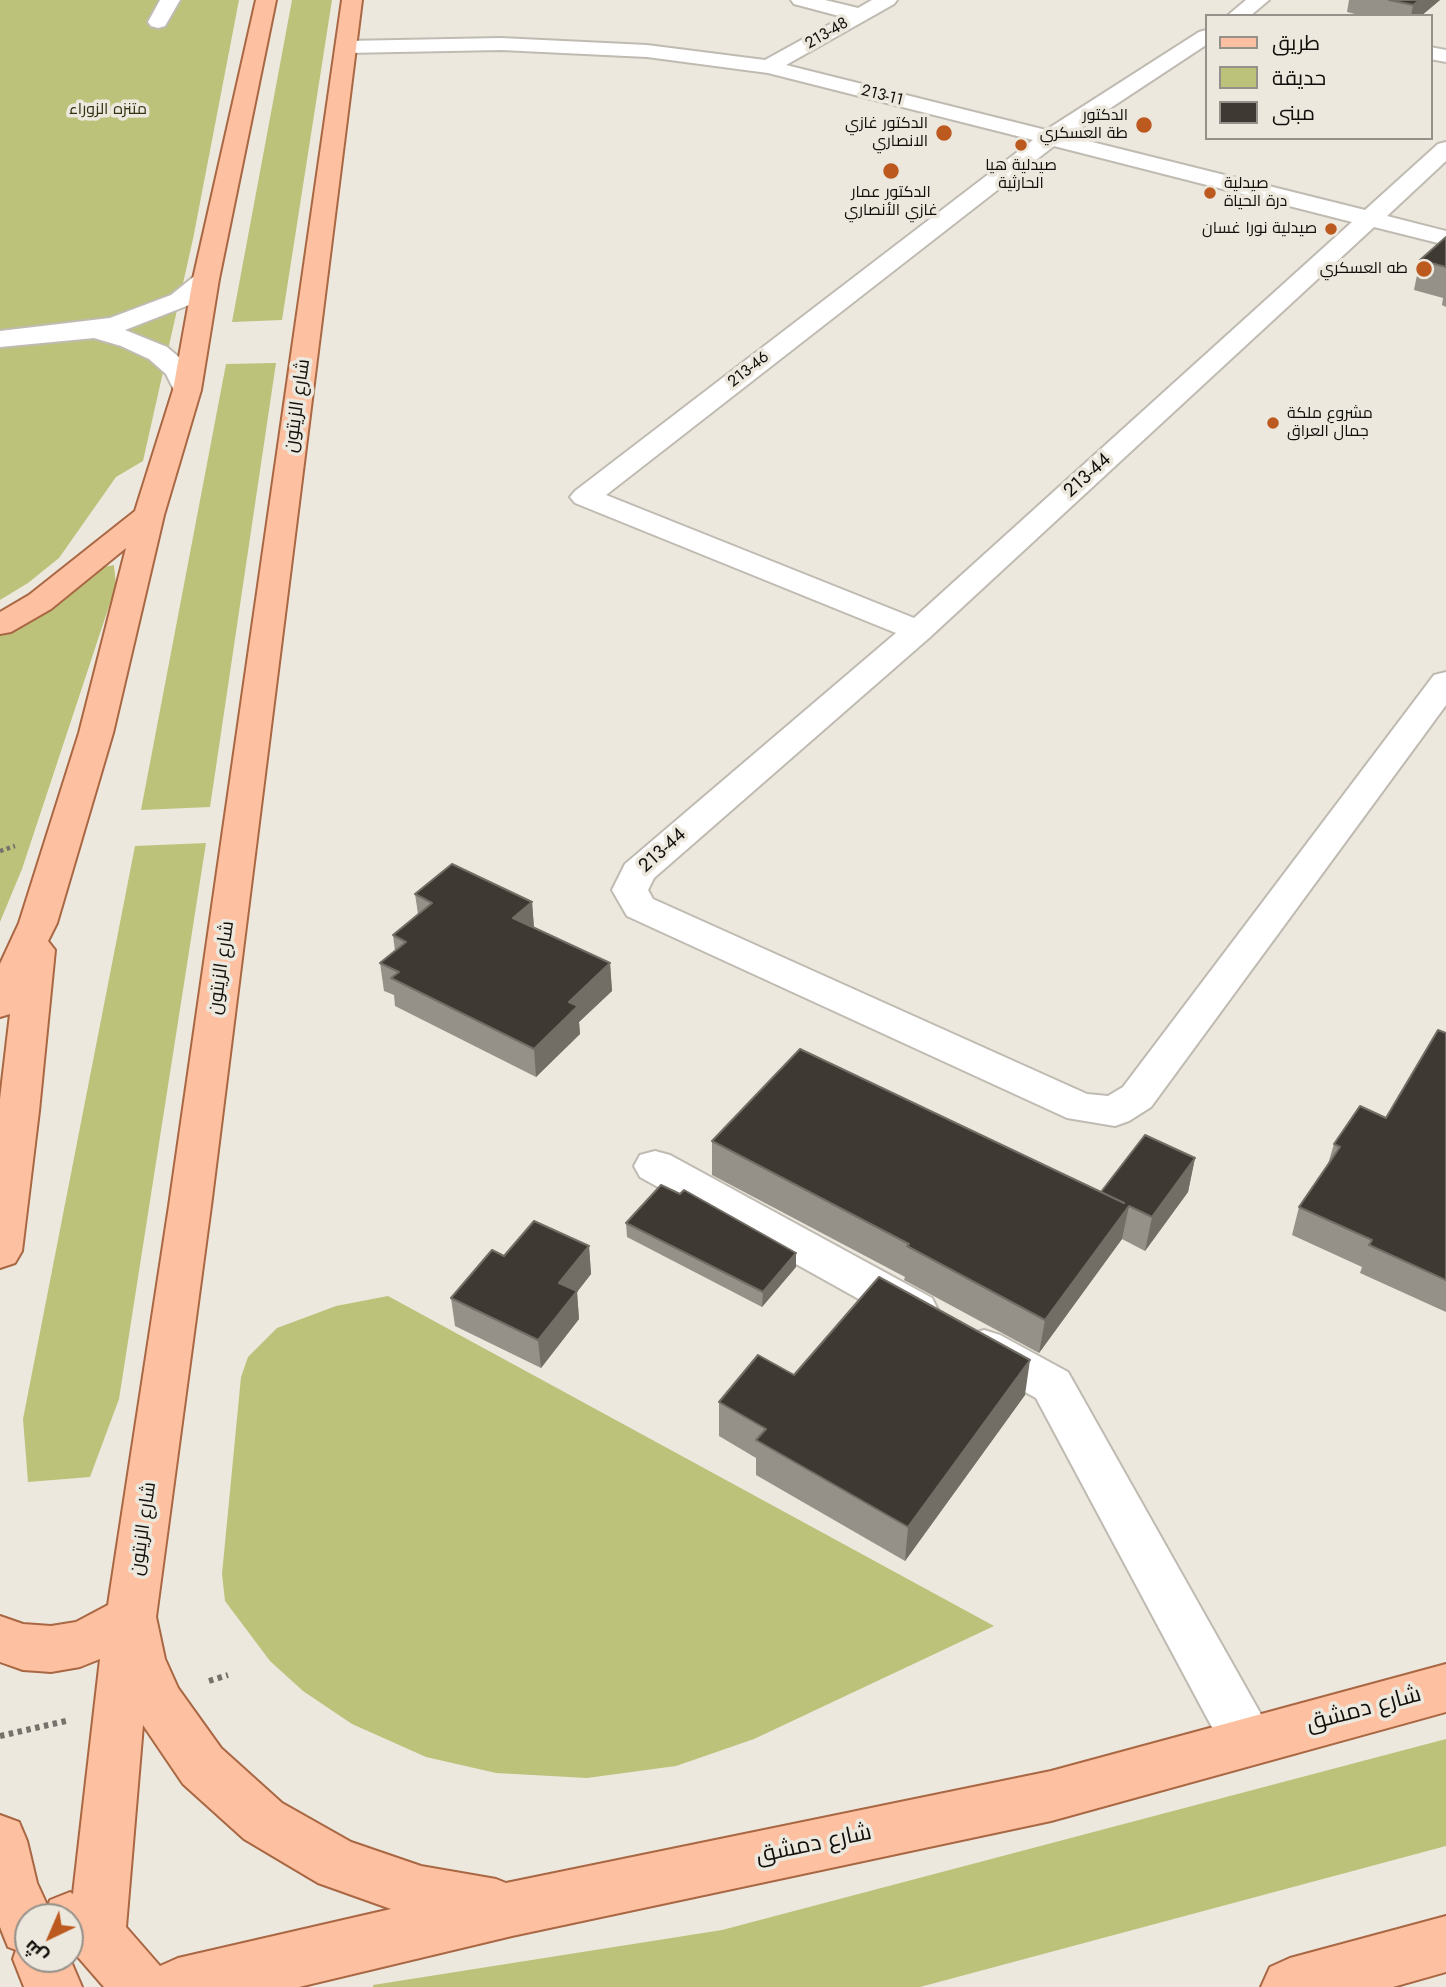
<!DOCTYPE html>
<html>
<head>
<meta charset="utf-8">
<style>
  body { margin:0 }
  #map { position:relative; width:1446px; height:1987px; overflow:hidden; background:#ede8de; font-family:Jost,Cairo,sans-serif }
  canvas { display:block }
  .legend { position:absolute; left:1205px; top:14px; width:228px; height:126px; box-sizing:border-box; background:#ede8de; border:2px solid #95918a; margin:0; padding:9px 12px; list-style:none; font-size:21px; color:#100f0b }
  .legend li { display:flex; align-items:center; gap:14px; height:35px }
  .legend b { width:35px; border:2px solid #95918a }
  .north { position:absolute; left:14px; top:1903px; width:70px; height:70px; box-sizing:border-box; background:#ede8de; border:2px solid #95918a; border-radius:50%; rotate:224deg; font-size:19px; font-weight:700; line-height:28px; text-align:center; color:#100f0b }
  .north::after { content:''; display:block; margin:auto; width:24px; height:32px; background:#bc591f; clip-path:polygon(50% 0,100% 100%,50% 72%,0 100%) }
</style>
</head>
<body>
<div id="map">
<canvas width="1446" height="1987"></canvas>
<ul class="legend">
<li><b style="height:9px;background:#fdc0a0"></b>طريق</li>
<li><b style="height:19px;background:#bcc27a"></b>حديقة</li>
<li><b style="height:19px;background:#3e3a33"></b>مبنى</li>
</ul>
<div class="north">ش</div>
</div>
<script>
const ctx = document.querySelector('canvas').getContext('2d');
ctx.lineJoin = 'round';
function paint(path, color) {
  ctx.fillStyle = color;
  ctx.fill(path, 'evenodd');
}
function shape(rows) {
  const path = new Path2D();
  for (const r of rows) {
    path.moveTo(r[0], r[1]);
    for (let i = 2; i < r.length; i += 2) path.lineTo(r[i], r[i + 1]);
  }
  return path;
}
function trace(path, color, width, dash) {
  ctx.strokeStyle = color;
  ctx.lineWidth = width;
  ctx.lineCap = dash ? 'butt' : 'round';
  ctx.setLineDash(dash || []);
  ctx.stroke(path);
}
function write(font, color, halo, rows, align = 'center') {
  ctx.font = font + ' Jost,Cairo,sans-serif';
  ctx.lineWidth = 7;
  ctx.setLineDash([]);
  ctx.textBaseline = 'middle';
  ctx.strokeStyle = halo;
  ctx.fillStyle = color;
  for (const [text, x, y, turn = 0] of rows) {
    ctx.save();
    ctx.translate(x, y);
    ctx.rotate((+turn || 0) * Math.PI / 180);
    ctx.textAlign = isNaN(turn) ? turn : align;
    if (halo) ctx.strokeText(text, 0, 0);
    ctx.fillText(text, 0, 0);
    ctx.restore();
  }
}
paint(shape([
  [0,0,239,0,193,239,143,461,116,477,59,558,28,583,0,600],
  [292,0,332,0,282,320,232,322],
  [276,363,210,807,141,810,226,364],
  [114,565,116,585,22,869,0,922,0,634,42,613,99,568],
  [206,843,119,1399,90,1477,28,1482,23,1419,135,846],
  [388,1296,994,1626,754,1739,676,1766,587,1778,496,1773,426,1757,352,1724,303,1691,270,1661,225,1601,222,1574,241,1377,248,1357,277,1328,336,1306],
  [1446,1739,1446,1846,920,1987,373,1987,373,1985,722,1930]
]), '#bcc27a');
const minor = shape([
  [160,0,180,0,165,26,158,28,151,26,148,22,160,0],
  [791,0,825,0,858,8,872,0,897,0,894,4,786,65,1046,130,1199,32,1206,30,1206,45,1068,136,1365,210,1438,144,1446,142,1446,161,1387,216,1446,231,1446,245,1374,227,929,638,654,878,648,890,653,899,1087,1094,1108,1096,1123,1087,1434,675,1446,672,1446,705,1151,1107,1129,1121,1115,1126,1067,1118,627,916,612,890,625,864,896,633,575,503,570,497,575,491,1033,140,768,73,647,57,501,50,346,53,339,51,336,47,339,43,346,41,501,38,647,45,765,60,843,17,794,4,791,0],
  [1054,146,1352,222,914,618,606,495,1054,146],
  [1246,0,1269,0,1250,16,1227,16,1246,0],
  [1430,47,1446,50,1446,62,1430,59,1430,47],
  [206,271,215,274,219,279,189,305,125,330,167,347,187,364,201,390,197,396,187,398,177,396,166,374,149,359,121,346,94,338,0,347,0,331,110,318,171,295,197,274,206,271],
  [655,1151,670,1155,932,1298,938,1310,932,1322,916,1327,900,1322,640,1177,634,1166,640,1155,655,1151],
  [984,1330,1000,1335,1068,1372,1267,1725,1274,1742,1267,1759,1248,1766,1229,1759,1036,1398,968,1361,961,1348,968,1335,984,1330]
]);
const major = shape([
  [256,0,276,0,219,279,201,390,164,515,113,733,57,923,48,941,55,950,39,1111,22,1251,15,1263,0,1268,0,1099,10,1014,0,1017,0,964,19,923,79,733,126,548,51,609,11,632,0,634,0,612,29,595,135,511,173,390,193,279,256,0],
  [342,0,362,0,211,1206,156,1617,165,1659,178,1688,221,1748,282,1803,351,1842,421,1866,496,1879,506,1883,1051,1771,1446,1664,1446,1712,1051,1821,512,1936,299,1987,104,1987,77,1956,70,1951,70,1917,28,1917,28,1959,70,1959,82,1987,24,1987,13,1959,16,1950,8,1947,0,1927,0,1815,19,1822,27,1841,37,1883,48,1907,50,1900,70,1892,73,1894,100,1659,80,1667,51,1672,23,1670,0,1662,0,1616,23,1624,51,1626,76,1622,108,1605,169,1206,342,0],
  [143,1725,183,1784,244,1839,318,1883,391,1909,178,1958,160,1966,126,1927,143,1725],
  [1446,1916,1446,1972,1393,1987,1261,1987,1270,1967,1290,1958,1446,1916]
]);
trace(minor, '#c0bbb2', 4);
trace(major, '#a96743', 4);
trace(shape([
  [0,851,15,846]
]), '#75726c', 4.5, [3.5, 3.5]);
trace(shape([
  [209,1681,228,1675],
  [0,1736,66,1721]
]), '#75726c', 6, [4.5, 4.5]);
paint(minor, '#fff');
paint(major, '#fdc0a0');
paint(shape([
  [1349,0,1440,0,1421,16,1363,16,1347,12],
  [1446,237,1446,307,1442,305,1443,298,1414,290,1420,260],
  [415,894,532,902,534,927,610,963,612,991,579,1022,580,1034,536,1077,395,1006,394,995,384,991,380,963,395,951,393,935,418,914],
  [1446,1033,1446,1312,1360,1273,1362,1267,1292,1235,1299,1207,1328,1164,1334,1144,1386,1118],
  [712,1141,1101,1192,1195,1158,1188,1192,1145,1251,1122,1239,1039,1353,904,1280,905,1277,712,1175],
  [626,1223,796,1253,796,1267,762,1307,627,1237],
  [589,1246,591,1274,577,1292,579,1319,541,1368,455,1326,451,1298,504,1256],
  [794,1375,1025,1395,905,1561,756,1475,756,1458,719,1436,719,1402]
]), '#969188');
paint(shape([
  [1420,0,1440,0,1421,16,1411,16,1413,5],
  [532,902,534,929,513,918],
  [610,963,612,991,579,1022,580,1034,536,1077,534,1049,569,1002],
  [1195,1158,1188,1192,1145,1251,1152,1217],
  [1129,1206,1122,1239,1039,1353,1045,1320],
  [589,1246,591,1274,577,1292,579,1319,541,1368,538,1340,559,1283],
  [796,1253,796,1267,762,1307,763,1292],
  [1030,1360,1025,1395,905,1561,908,1527]
]), '#726e66');
const building = shape([
  [1389,0,1420,0,1413,5,1389,0],
  [1446,237,1446,267,1420,260,1446,237],
  [452,864,532,902,513,918,610,963,569,1002,578,1006,534,1049,391,978,399,972,380,963,406,942,393,935,432,903,415,894,452,864],
  [1438,1030,1446,1033,1446,1280,1369,1245,1372,1240,1299,1207,1340,1147,1334,1144,1360,1106,1386,1118,1438,1030],
  [800,1049,1124,1203,1101,1192,1145,1135,1195,1158,1152,1217,1129,1206,1045,1320,907,1246,909,1244,712,1141,800,1049],
  [661,1185,680,1194,684,1190,796,1253,763,1292,626,1223,661,1185],
  [534,1221,589,1246,559,1283,577,1291,538,1340,451,1298,492,1250,504,1256,534,1221],
  [879,1277,1030,1360,908,1527,756,1440,766,1429,719,1402,758,1355,794,1375,879,1277]
]);
paint(building, '#3e3a33');
trace(building, '#726e66', 2);
for (const [x, y, r, color] of [
  [1144,125,9,"#bc591f"],
  [944,133,9,"#bc591f"],
  [1021,145,7,"#bc591f"],
  [891,171,9,"#bc591f"],
  [1210,193,7,"#bc591f"],
  [1331,229,7,"#bc591f"],
  [1424,269,9,"#bc591f"],
  [1273,423,7,"#bc591f"]
]) {
  const dot = new Path2D();
  dot.arc(x, y, r, 0, 2 * Math.PI);
  ctx.fillStyle = color;
  ctx.fill(dot);
  trace(dot, '#ede8de', 2.5);
}
write('16px', '#100f0b', '#ede8de', [
  ["213-48",827,34,-30],
  ["213-11",882,96,14],
  ["213-46",749,370,-38]
]);
write('16px', '#313311', '#ede8de', [
  ["متنزه الزوراء",108,110]
]);
write('16px', '#100f0b', '#ede8de', [
  ["الدكتور",1128,116],
  ["طة العسكري",1128,134],
  ["الدكتور غازي",928,124],
  ["الانصاري",928,142],
  ["صيدلية هيا",1021,166,"center"],
  ["الحارثية",1021,184,"center"],
  ["صيدلية",1224,184,"left"],
  ["درة الحياة",1224,202,"left"],
  ["الدكتور عمار",891,193,"center"],
  ["غازي الأنصاري",891,211,"center"],
  ["صيدلية نورا غسان",1317,229],
  ["طه العسكري",1408,269],
  ["مشروع ملكة",1287,414,"left"],
  ["جمال العراق",1287,432,"left"]
], 'right');
write('19px', '#100f0b', '#ede8de', [
  ["شارع الزيتون",298,406,-82],
  ["213-44",1088,476,-42],
  ["213-44",663,851,-42],
  ["شارع الزيتون",222,968,-82],
  ["شارع الزيتون",144,1529,-82]
]);
write('23px', '#100f0b', '#ede8de', [
  ["شارع دمشق",1364,1710,-15],
  ["شارع دمشق",814,1845,-12]
]);
</script>
</body>
</html>
